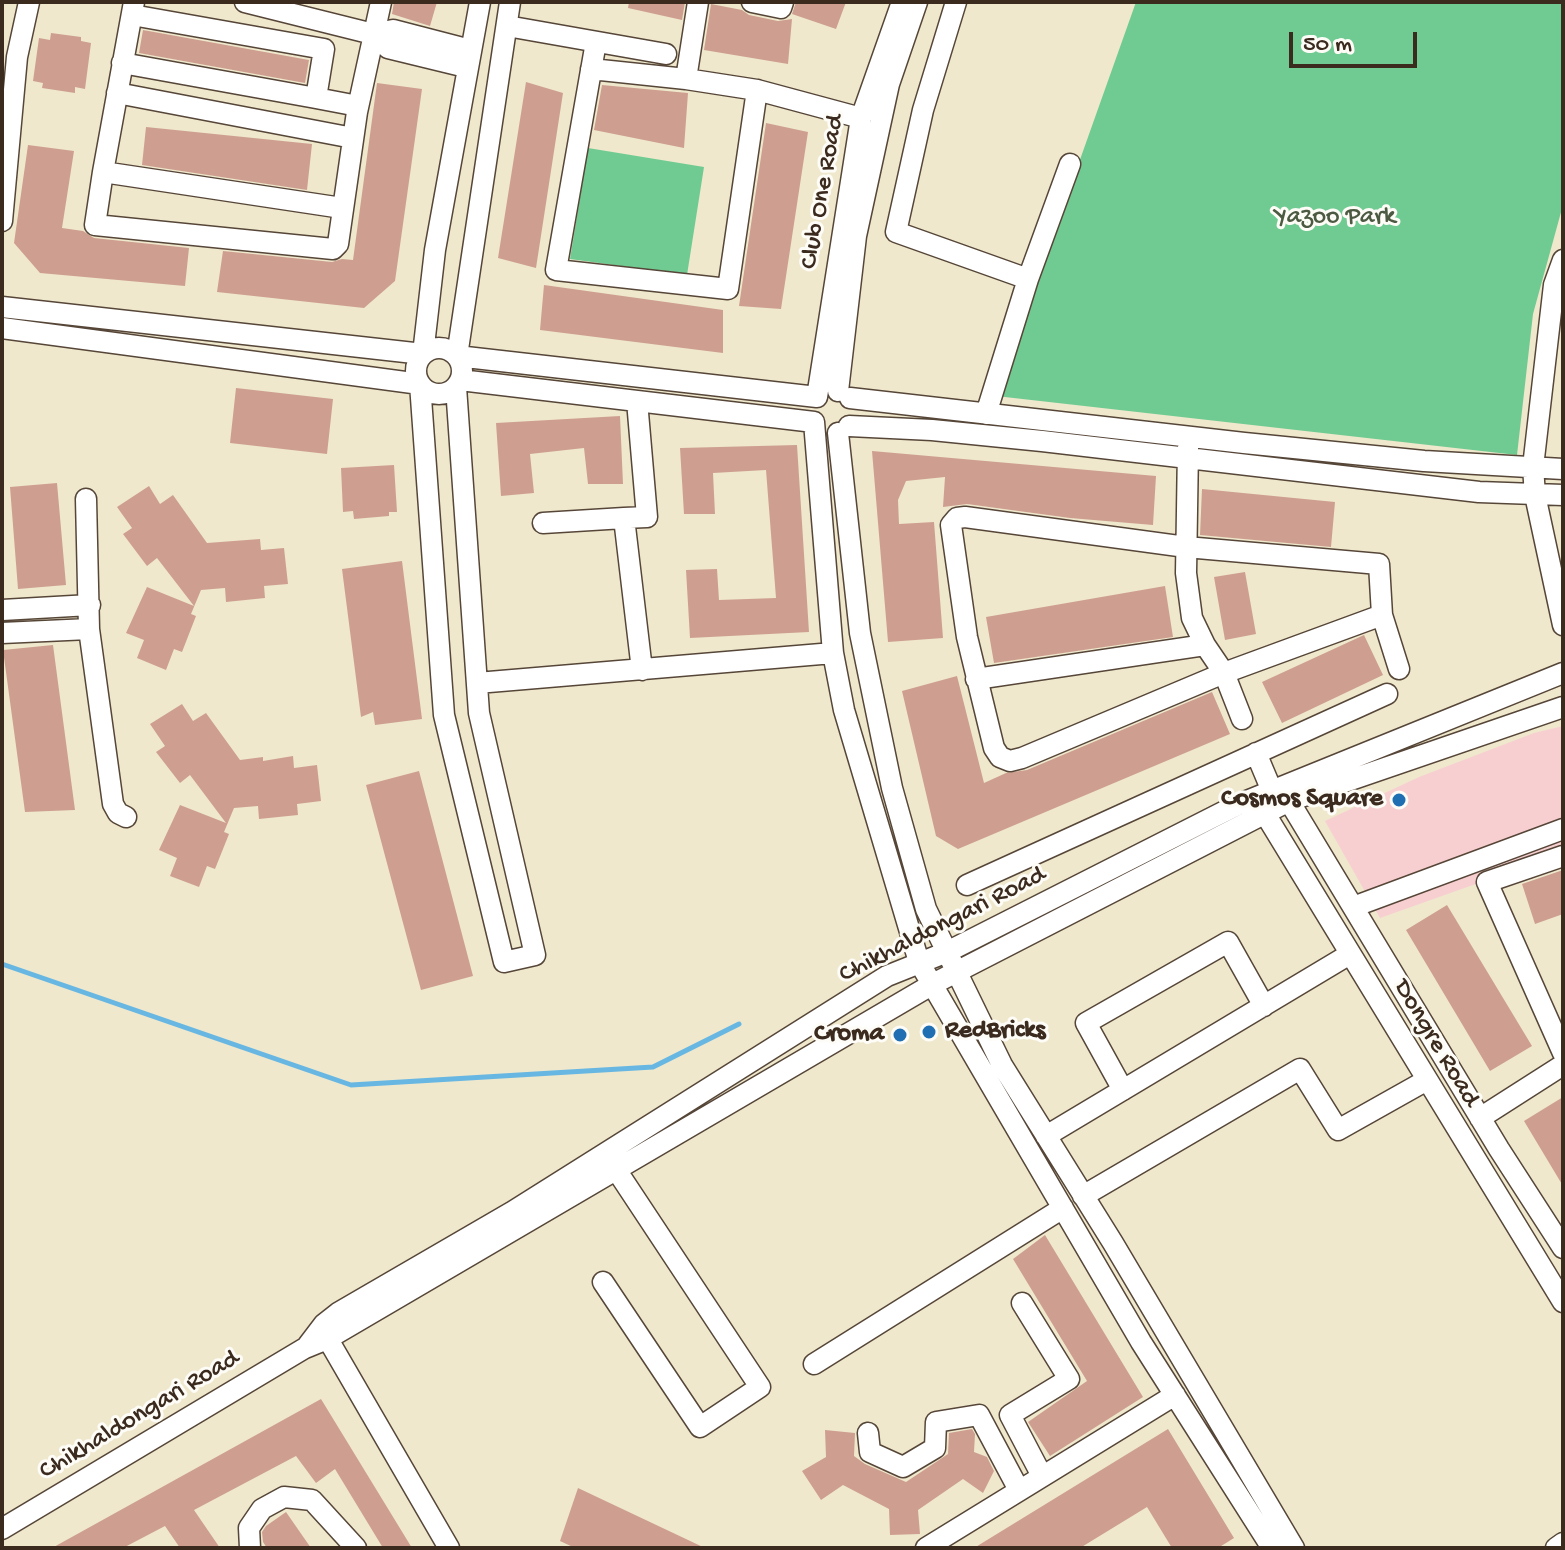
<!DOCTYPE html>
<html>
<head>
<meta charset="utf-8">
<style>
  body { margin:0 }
  #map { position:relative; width:1565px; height:1550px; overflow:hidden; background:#efe8cd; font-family:"Gochi Hand",sans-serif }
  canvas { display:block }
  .frame { position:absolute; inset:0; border:4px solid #3b2a1e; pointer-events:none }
  .scale { position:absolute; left:1289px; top:32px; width:128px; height:36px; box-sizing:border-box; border:4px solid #3b2a1e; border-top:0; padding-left:10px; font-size:24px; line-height:28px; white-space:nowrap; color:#3b2a1e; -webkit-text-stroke:6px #fdfcf7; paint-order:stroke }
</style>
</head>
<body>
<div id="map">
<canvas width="1565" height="1550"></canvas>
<div class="frame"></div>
<div class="scale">50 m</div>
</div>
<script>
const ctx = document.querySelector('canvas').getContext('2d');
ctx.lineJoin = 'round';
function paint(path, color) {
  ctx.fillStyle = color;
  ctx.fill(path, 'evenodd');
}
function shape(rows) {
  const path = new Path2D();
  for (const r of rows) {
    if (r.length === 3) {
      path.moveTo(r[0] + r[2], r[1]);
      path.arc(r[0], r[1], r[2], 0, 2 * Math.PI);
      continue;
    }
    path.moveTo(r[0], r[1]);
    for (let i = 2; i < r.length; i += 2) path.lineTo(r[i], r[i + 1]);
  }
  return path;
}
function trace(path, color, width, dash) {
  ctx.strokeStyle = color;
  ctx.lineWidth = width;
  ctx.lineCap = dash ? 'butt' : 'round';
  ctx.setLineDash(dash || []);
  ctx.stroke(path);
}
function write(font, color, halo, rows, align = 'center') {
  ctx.font = font + ' "Gochi Hand",sans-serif';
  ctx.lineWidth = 6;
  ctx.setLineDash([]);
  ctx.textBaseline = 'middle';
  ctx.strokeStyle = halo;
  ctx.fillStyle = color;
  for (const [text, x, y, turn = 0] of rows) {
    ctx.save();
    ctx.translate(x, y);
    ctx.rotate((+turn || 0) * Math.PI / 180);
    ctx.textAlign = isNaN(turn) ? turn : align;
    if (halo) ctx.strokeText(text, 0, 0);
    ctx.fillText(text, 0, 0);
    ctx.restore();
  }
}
paint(shape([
  [1563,726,1563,853,1380,918,1325,821,1419,777,1534,733]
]), '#f7cfd1');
paint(shape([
  [1136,2,1563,2,1563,205,1533,314,1517,455,996,396],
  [588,148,704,167,687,275,570,259]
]), '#70cb92');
trace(shape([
  [2,964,351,1085,653,1067,739,1024]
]), '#68b7e2', 5);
paint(shape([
  [394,2,437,2,430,26,392,14],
  [629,2,685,2,682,20,628,8],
  [796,2,846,2,836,29,792,14],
  [711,4,742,10,749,15,778,21,792,19,788,64,704,50],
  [143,30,309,60,305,83,139,53],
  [51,33,81,37,81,41,91,43,85,89,75,87,75,93,42,88,43,83,33,81,39,38,50,40],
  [526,82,563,93,536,268,498,258],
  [377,83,422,89,395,281,364,308,217,292,223,251,332,262,342,259,353,260],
  [602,85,688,93,684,148,594,130],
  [766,123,808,132,781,309,739,306],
  [146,127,312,144,307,190,142,165],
  [28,145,74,151,62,228,83,231,94,238,189,248,185,286,40,273,14,243],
  [544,285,723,310,723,353,540,330],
  [236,388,333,399,327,454,230,443],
  [620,416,623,484,588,484,584,448,530,454,534,493,501,496,496,423],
  [797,445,809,632,690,638,686,570,717,569,719,600,776,598,766,470,713,473,715,514,684,514,680,448],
  [872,451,1156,476,1153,525,1070,518,967,504,943,507,945,477,906,481,898,500,899,524,934,522,943,638,888,642],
  [394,465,397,512,389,512,389,516,354,519,353,511,343,512,341,468],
  [57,483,66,585,18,589,10,487],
  [149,486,160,504,173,495,207,543,260,539,261,550,284,548,288,584,264,586,265,598,226,602,225,588,201,590,191,614,196,616,182,652,174,649,166,670,137,658,144,640,126,633,147,587,194,606,157,558,147,566,123,534,132,528,117,507],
  [1202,489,1335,502,1331,547,1200,535],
  [402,561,422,719,375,725,373,712,361,717,342,569],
  [1245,572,1256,634,1225,640,1214,577],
  [1165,586,1173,637,994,663,986,617],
  [1364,635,1383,675,1282,723,1262,682],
  [53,645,75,810,25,812,3,650],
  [957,676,984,783,1006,773,1027,770,1212,692,1230,734,958,849,936,836,902,691],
  [182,704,193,721,206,713,240,760,263,757,263,761,293,756,294,768,317,765,321,801,297,804,298,815,259,819,258,806,234,808,224,832,229,834,215,869,207,866,199,887,170,876,177,858,159,850,180,805,226,823,190,775,180,783,156,752,165,746,150,724],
  [419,771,473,976,421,990,366,785],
  [1563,870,1563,914,1535,924,1522,884],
  [1447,905,1532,1046,1490,1071,1406,930],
  [1563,1097,1563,1186,1524,1121],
  [1045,1235,1143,1397,1050,1456,1028,1422,1087,1381,1013,1259],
  [321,1399,412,1548,383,1548,335,1469,316,1483,296,1456,194,1510,220,1548,180,1548,165,1526,123,1548,52,1548],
  [972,1429,975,1434,974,1452,987,1457,994,1471,983,1493,963,1479,918,1510,920,1534,890,1535,889,1509,843,1485,821,1500,802,1471,826,1457,825,1430,855,1433,854,1456,865,1464,906,1482,948,1454,949,1433],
  [1168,1429,1234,1538,1218,1548,1172,1548,1147,1507,1080,1548,974,1548],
  [578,1488,705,1548,575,1548,560,1541],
  [286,1512,311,1548,267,1548,263,1542,262,1532,266,1526]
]), '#ce9f90');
const minor = shape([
  [134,2,103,172,342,208],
  [245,2,373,34],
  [510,2,457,356,817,397,861,118,902,2],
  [752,2,781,8,783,2],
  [956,2,923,110,896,232,1028,279,1070,164],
  [132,15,324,49,316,98,358,106],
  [507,26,666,54],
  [596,42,556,270,728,289,757,90],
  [122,63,316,98],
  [466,67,388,48,373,34,393,30,470,50],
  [591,69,686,79,757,90,861,118],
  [686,79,698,2],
  [117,93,353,138],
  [103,172,95,225,333,249,338,244,357,112,381,2],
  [2,221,17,57,29,2],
  [1563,260,1554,285,1533,467,1535,495,1563,625],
  [2,307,423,354,435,250,480,2],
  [2,328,420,384,444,715,504,962,535,955,479,713,456,387],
  [439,371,23],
  [460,380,814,422,833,653,844,710,919,962,1141,1342,1272,1548],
  [838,391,856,236,889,84,917,2],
  [850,398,1244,443,1424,461,1563,469],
  [637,401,647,517,624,518,642,670],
  [986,414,1028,279],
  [849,426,932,430,1042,441,1479,492,1563,495],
  [838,433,860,633,892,788,926,909,1002,1065,1113,1243,1294,1548],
  [1188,448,1186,573,1192,618,1205,645,1224,673,1242,719],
  [86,499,89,629,113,804,118,813,126,817],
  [965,517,1186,547,1379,564,1382,615,1224,673,1022,758,1010,761,1000,757,994,748,967,637,951,525,957,518,965,517],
  [543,523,624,518],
  [2,610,90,605],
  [1382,615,1399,669],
  [2,633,89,629],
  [976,679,1205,645],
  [477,683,833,653],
  [1256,753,1272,791],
  [1289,801,1499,1149,1563,1248],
  [1264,812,1563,1302],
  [1563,856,1487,882,1563,1053],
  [967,885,1387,694],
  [1353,907,1563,829],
  [1123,1090,1086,1023,1228,942,1264,1006],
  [1480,1118,1563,1065],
  [1046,1136,1350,954],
  [1083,1196,1300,1069,1338,1130,1427,1080],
  [603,1282,700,1427,760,1387,617,1171],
  [1022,1303,1069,1379,1010,1415,1042,1476],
  [322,1329,449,1548],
  [308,1345,324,1324,338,1313,512,1212,887,976,947,952,1237,805,1563,673],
  [814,1364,1063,1208],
  [868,1433,870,1452,903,1467,935,1448,936,1422,979,1415,1019,1490],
  [2,1529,305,1348,327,1339,933,984,1289,801,1563,707],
  [250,1548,249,1528,262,1509,284,1497,312,1500,356,1548],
  [926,1548,1175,1395],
  [1556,1548,1563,1543]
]);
trace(minor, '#564638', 23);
trace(minor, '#fff', 20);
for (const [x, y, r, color] of [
  [1399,800,8,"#1f6fb2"],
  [929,1032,8,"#1f6fb2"],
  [900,1035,8,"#1f6fb2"]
]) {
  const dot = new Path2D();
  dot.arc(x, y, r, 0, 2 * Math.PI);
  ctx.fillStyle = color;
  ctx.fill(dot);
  trace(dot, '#fdfcf7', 3);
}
write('26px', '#3b2a1e', '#fdfcf7', [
  ["Club One Road",824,192,-80],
  ["Chikhaldongari Road",943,926,-27],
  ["Dongre Road",1435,1044,59],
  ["Chikhaldongari Road",140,1416,-31]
]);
write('26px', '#4b5a41', '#fdfcf7', [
  ["Yazoo Park",1335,218]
]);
write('bold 26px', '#3b2a1e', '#fdfcf7', [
  ["Cosmos Square",1383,800],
  ["RedBricks",945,1032,"left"],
  ["Croma",884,1035]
], 'right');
</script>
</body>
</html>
